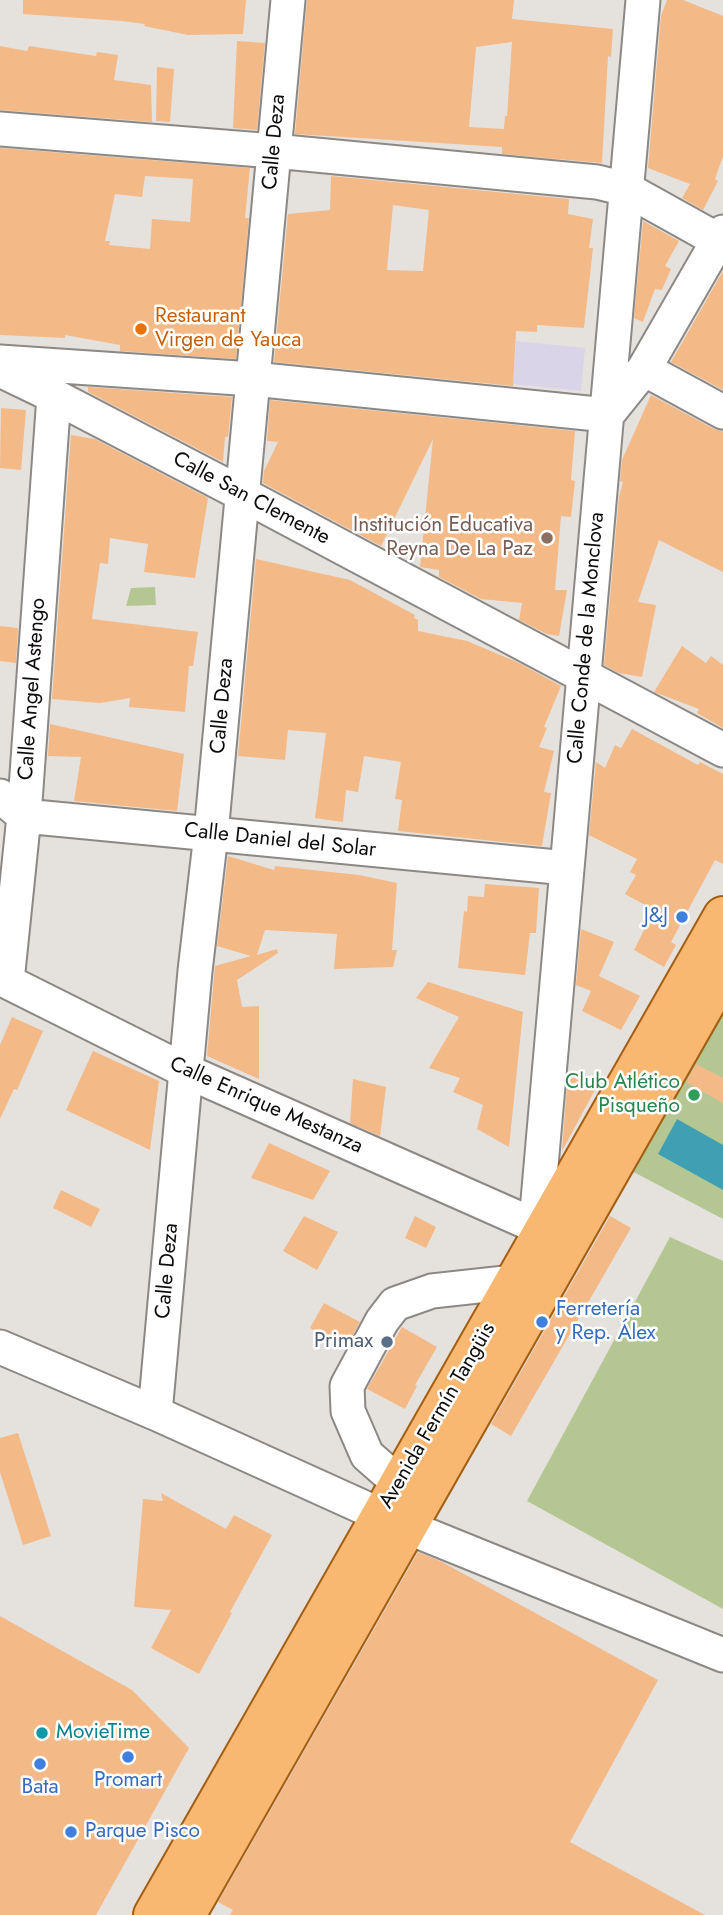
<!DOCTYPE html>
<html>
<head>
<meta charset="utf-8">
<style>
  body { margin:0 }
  canvas { display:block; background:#e5e1dd }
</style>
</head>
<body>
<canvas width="723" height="1915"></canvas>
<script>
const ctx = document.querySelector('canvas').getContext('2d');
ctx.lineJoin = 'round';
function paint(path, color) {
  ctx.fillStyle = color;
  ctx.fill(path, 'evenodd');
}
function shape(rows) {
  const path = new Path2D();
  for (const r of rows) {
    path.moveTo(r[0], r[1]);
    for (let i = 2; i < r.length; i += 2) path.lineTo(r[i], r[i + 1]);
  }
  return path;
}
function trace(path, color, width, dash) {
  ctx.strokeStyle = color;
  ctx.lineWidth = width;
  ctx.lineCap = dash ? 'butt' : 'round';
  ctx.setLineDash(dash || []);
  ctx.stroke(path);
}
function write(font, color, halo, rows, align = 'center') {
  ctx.font = font + ' Jost,sans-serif';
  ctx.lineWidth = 5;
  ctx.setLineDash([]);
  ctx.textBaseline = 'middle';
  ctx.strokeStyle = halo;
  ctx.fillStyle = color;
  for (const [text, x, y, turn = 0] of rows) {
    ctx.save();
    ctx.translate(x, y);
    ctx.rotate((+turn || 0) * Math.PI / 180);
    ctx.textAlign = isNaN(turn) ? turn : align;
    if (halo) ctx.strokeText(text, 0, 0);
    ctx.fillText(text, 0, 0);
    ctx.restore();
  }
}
paint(shape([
  [516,341,585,348,581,391,513,384]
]), '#dad4e9');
paint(shape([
  [155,587,156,605,126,606,131,588],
  [723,994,723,1219,624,1167],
  [670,1237,723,1261,723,1609,527,1501]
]), '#b4c793');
paint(shape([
  [677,1119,723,1145,723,1190,658,1154]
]), '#40a0b3');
paint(shape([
  [23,0,246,0,243,34,188,35,144,26,145,24,122,21,23,14],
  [307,0,514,0,512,19,613,29,611,57,608,56,602,163,502,154,502,147,295,134],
  [512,42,507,116,505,116,504,129,469,127,476,47],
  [667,0,683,0,723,16,723,156,715,179,718,181,703,210,682,198,690,184,648,168,661,16],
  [237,41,265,43,257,130,233,128],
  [0,46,27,51,29,46,96,56,97,52,118,55,114,80,151,85,152,122,0,110],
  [157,67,174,69,170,122,156,121],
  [0,148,250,168,245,218,249,218,236,359,120,351,120,345,65,335,65,338,0,335],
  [145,176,193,179,190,222,152,219,150,249,109,245,110,241,105,241,115,194,142,197],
  [331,176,569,199,568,214,593,219,589,248,593,248,584,328,537,325,537,332,516,331,513,386,274,362,288,214,330,210],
  [393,205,429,210,423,271,387,270],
  [643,221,679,241,665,266,671,269,662,290,655,289,643,322,634,318],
  [723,271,723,390,671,362],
  [88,387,232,397,228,437,225,437,223,462,88,392],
  [651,395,714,429,723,431,723,572,659,540,638,602,656,605,642,677,619,673,604,665,619,497,623,482,620,481,622,460],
  [270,400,575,431,571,480,575,481,571,517,561,516,555,590,567,590,559,636,547,634,519,620,522,603,481,599,439,577,439,570,420,567,433,439,381,546,263,483,264,471,278,442,267,441],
  [1,408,26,410,21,470,0,468],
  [71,435,95,439,208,498,195,578,144,572,148,544,110,538,108,564,100,563,92,619,198,632,193,666,189,666,185,712,129,707,130,698,100,703,52,699],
  [256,559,350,580,415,615,414,618,418,620,418,631,467,641,517,662,561,686,544,727,547,728,539,747,554,751,544,792,551,793,542,846,398,831,402,800,395,799,401,762,364,756,358,792,346,790,343,822,315,818,326,733,288,730,285,760,238,756],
  [0,626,18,628,16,663,0,661],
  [682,646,706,663,711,656,723,665,723,728,697,713,699,709,654,692],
  [50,724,184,754,177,811,74,801,81,757,48,756],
  [632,729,698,765,700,762,723,774,723,864,715,860,671,942,676,945,664,967,634,950,654,910,625,894,636,875,630,872,637,859,589,835,596,762,605,768,615,745,621,748],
  [228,856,274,870,275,866,359,875,397,883,392,950,397,950,393,967,334,969,337,934,265,930,257,955,277,949,278,953,237,980,242,1007,259,1006,259,1079,207,1056,215,966,251,956,217,946],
  [485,884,539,888,536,933,530,933,525,975,458,968,464,911,467,912,468,896,484,897],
  [581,929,614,942,599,976,640,996,621,1030,582,1011,591,991,576,985],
  [428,982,523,1012,509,1147,477,1129,483,1105,453,1092,460,1078,429,1068,459,1017,416,998],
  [12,1017,43,1031,17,1090,14,1089,0,1119,0,1045],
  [93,1051,159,1081,150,1150,66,1110],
  [696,1064,723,1078,723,1103,686,1082],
  [568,1073,597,1086,562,1151],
  [353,1079,386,1087,380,1136,350,1123],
  [269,1143,330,1171,313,1200,251,1178],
  [61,1190,100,1209,91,1227,53,1208],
  [304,1216,338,1232,317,1270,283,1251],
  [415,1216,436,1227,426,1248,405,1238],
  [610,1216,631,1228,511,1436,491,1424],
  [324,1303,360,1322,346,1348,310,1328],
  [402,1327,437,1347,415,1385,417,1386,405,1409,367,1389],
  [18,1433,51,1536,23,1545,0,1472,0,1438],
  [161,1493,226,1529,234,1515,272,1535,230,1612,232,1613,199,1674,151,1648,171,1610,134,1607,143,1499,163,1501],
  [418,1552,442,1562,658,1680,570,1842,705,1915,230,1915,233,1910,218,1902],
  [0,1616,132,1690,189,1748,96,1915,0,1915]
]), '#f3ba88');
const minor = shape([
  [0,129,274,151,597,182,626,189,723,243],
  [0,362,253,379,607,415,644,369,723,232],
  [644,369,723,412],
  [0,370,54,396,242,494,723,750],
  [0,796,24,816,567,868],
  [0,978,186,1071,536,1226],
  [7,981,24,816,54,396],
  [534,1246,643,0],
  [0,1347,155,1413,407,1527,723,1655],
  [155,1413,195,971,211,834,288,0],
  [399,1483,367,1455,348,1411,347,1386,382,1321,395,1304,432,1291,514,1282]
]);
const major = shape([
  [153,1915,723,916],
  [186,1915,723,973]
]);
trace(minor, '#8c8885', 37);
trace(major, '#a35e11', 42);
trace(minor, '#fff', 33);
trace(major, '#f8b871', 38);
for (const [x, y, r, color] of [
  [141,329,7,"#e8710a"],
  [547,538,7,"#8d6e63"],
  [682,917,7,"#3f7fe0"],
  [694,1095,7,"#2e9e5b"],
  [542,1322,7,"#3f7fe0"],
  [387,1342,7,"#5c6f8a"],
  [42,1733,7,"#0f9aa8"],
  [128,1757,7,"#3f7fe0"],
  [40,1764,7,"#3f7fe0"],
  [71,1832,7,"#3f7fe0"]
]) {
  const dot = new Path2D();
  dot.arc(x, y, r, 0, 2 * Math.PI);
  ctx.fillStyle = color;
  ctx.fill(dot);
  trace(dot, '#fff', 2.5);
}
write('21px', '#0f0d0c', '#fff', [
  ["Calle Deza",275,142,-85],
  ["Calle San Clemente",251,499,28],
  ["Calle Conde de la Monclova",587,638,-85],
  ["Calle Angel Astengo",33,689,-86],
  ["Calle Deza",223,706,-85],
  ["Calle Daniel del Solar",280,841,6],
  ["Calle Enrique Mestanza",266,1106,24],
  ["Calle Deza",168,1271,-85],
  ["Avenida Fermín Tangüis",438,1416,-60]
]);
write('21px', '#c56008', '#fff', [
  ["Restaurant",155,317],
  ["Virgen de Yauca",155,341]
], 'left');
write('21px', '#785e54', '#fff', [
  ["Institución Educativa",533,526],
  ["Reyna De La Paz",533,550]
], 'right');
write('21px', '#366cbe', '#fff', [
  ["J&J",668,917,"right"],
  ["Ferretería",556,1310],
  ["y Rep. Álex",556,1334],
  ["Promart",128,1781,"center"],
  ["Bata",40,1788,"center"],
  ["Parque Pisco",85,1832]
], 'left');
write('21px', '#27864d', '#fff', [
  ["Club Atlético",680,1083],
  ["Pisqueño",680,1107]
], 'right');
write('21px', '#4e5e75', '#fff', [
  ["Primax",373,1342]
], 'right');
write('21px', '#0d838f', '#fff', [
  ["MovieTime",56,1733]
], 'left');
</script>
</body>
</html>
